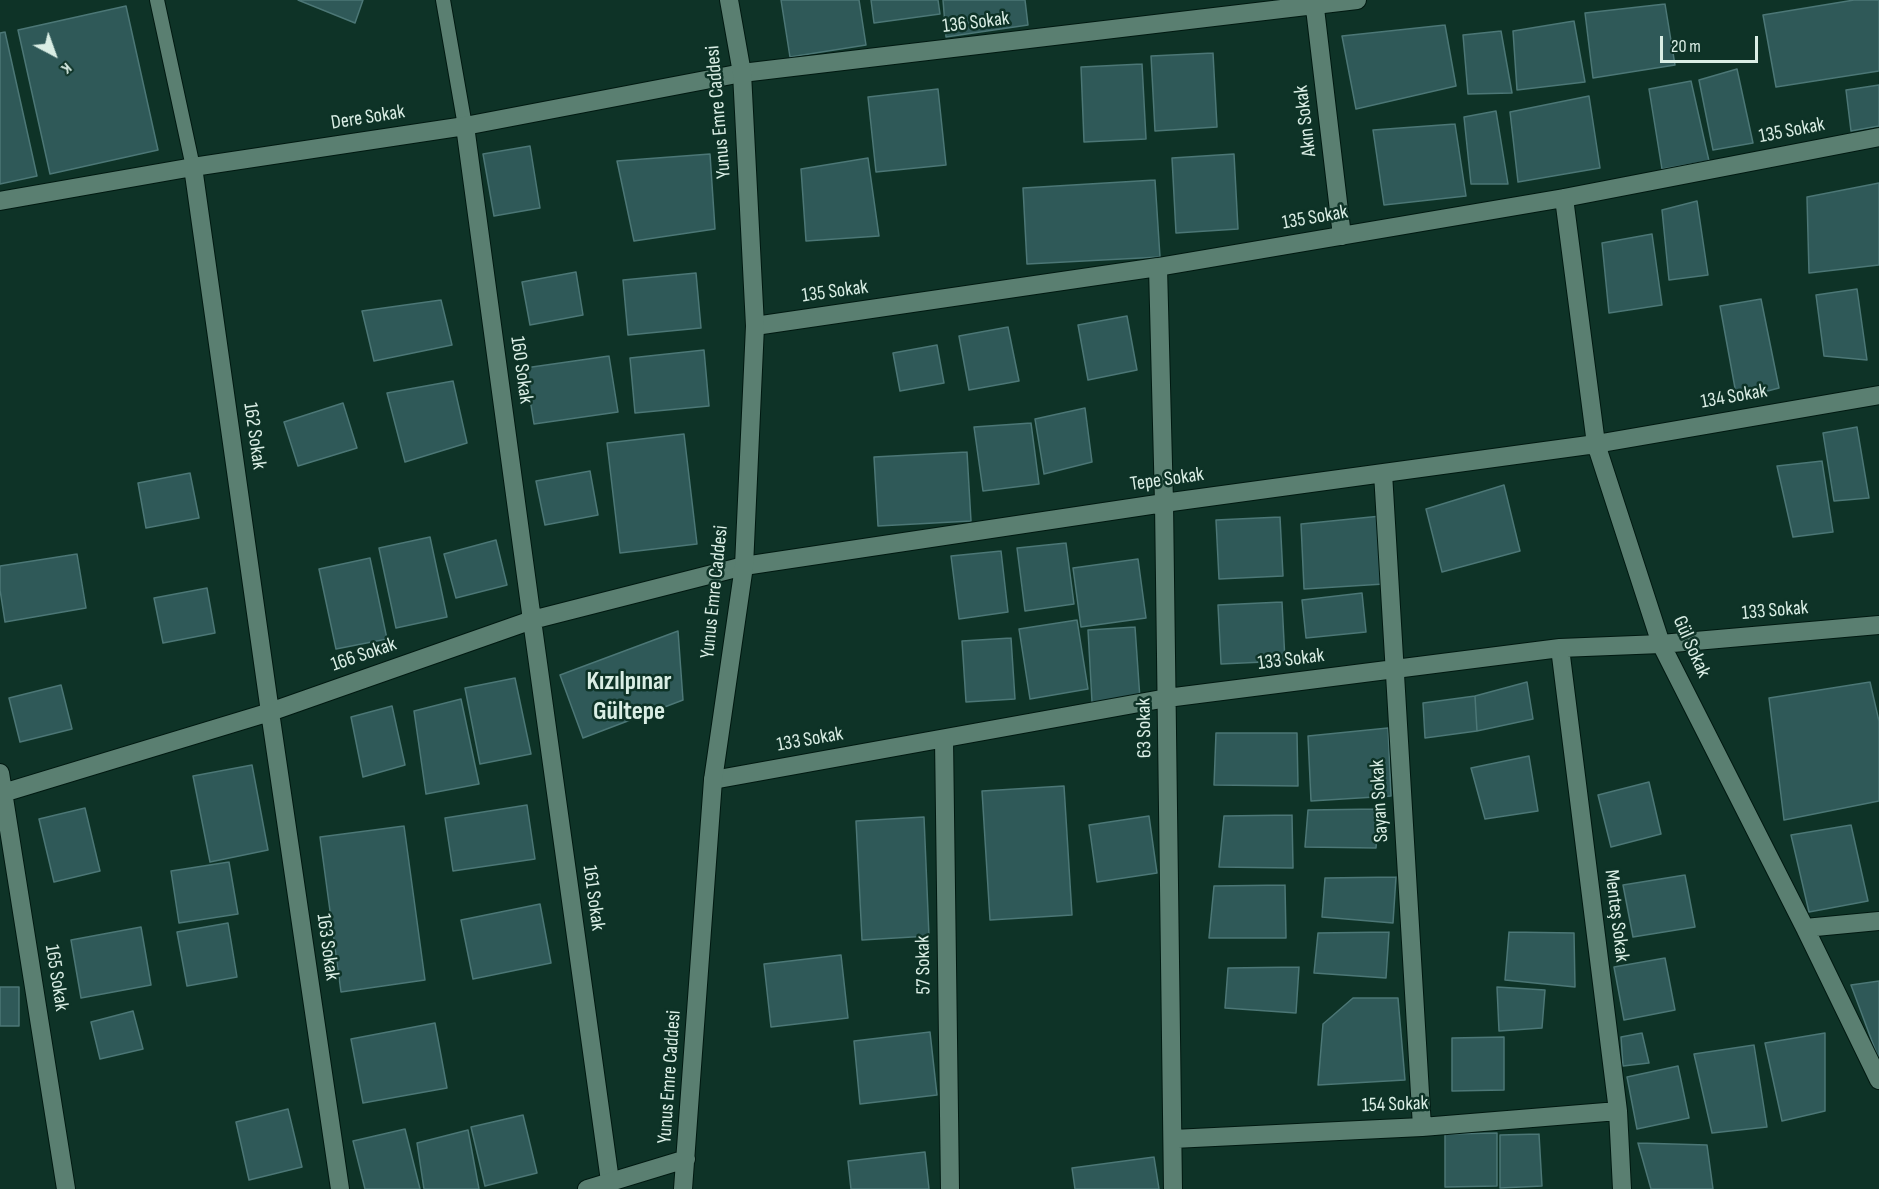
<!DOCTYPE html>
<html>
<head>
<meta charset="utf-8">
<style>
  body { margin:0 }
  #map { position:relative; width:1879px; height:1189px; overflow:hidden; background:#0e3327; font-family:"Sofia Sans Condensed",sans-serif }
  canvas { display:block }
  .north { position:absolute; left:24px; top:24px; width:60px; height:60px; -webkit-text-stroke:4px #0e3327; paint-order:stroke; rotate:139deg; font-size:16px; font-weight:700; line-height:24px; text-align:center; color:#daeee5 }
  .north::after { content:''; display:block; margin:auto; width:21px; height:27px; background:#daeee5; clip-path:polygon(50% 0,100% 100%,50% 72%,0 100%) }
  .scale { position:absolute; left:1660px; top:36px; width:98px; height:27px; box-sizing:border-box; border:3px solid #daeee5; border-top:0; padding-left:8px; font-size:18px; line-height:21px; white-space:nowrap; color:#daeee5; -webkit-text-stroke:4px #0e3327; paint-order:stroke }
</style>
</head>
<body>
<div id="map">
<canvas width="1879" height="1189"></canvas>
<div class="north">K</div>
<div class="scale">20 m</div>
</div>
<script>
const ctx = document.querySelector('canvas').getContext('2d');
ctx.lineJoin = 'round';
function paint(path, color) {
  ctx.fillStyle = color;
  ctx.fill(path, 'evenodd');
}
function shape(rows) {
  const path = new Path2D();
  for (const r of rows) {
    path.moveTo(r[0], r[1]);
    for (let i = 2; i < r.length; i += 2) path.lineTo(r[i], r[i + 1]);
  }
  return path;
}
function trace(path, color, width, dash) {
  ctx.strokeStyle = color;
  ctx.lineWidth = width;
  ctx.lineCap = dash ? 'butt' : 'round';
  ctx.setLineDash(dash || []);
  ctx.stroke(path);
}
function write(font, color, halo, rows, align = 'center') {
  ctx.font = font + ' "Sofia Sans Condensed",sans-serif';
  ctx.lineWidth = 5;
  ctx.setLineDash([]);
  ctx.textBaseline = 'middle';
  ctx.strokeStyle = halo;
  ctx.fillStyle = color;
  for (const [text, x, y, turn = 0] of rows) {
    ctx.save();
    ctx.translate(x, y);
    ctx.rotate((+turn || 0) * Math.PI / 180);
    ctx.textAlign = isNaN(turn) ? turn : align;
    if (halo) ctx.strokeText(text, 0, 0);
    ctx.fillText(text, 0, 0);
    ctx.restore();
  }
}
const building = shape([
  [298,0,363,0,355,23,298,0],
  [781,0,859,0,866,45,790,57,781,0],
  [871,0,938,0,940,14,874,23,871,0],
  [943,0,1025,0,1028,25,946,37,943,0],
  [1854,0,1879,0,1879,71,1776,87,1763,15,1854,0],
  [1665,4,1675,65,1593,78,1585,13,1665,4],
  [126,6,158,150,50,174,18,30,126,6],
  [1574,21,1585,82,1517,90,1513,31,1574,21],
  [1445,25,1456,86,1356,109,1342,36,1445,25],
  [1501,31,1512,93,1468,94,1463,35,1501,31],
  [5,32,37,176,0,184,0,33,5,32],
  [1213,53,1217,127,1155,131,1151,56,1213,53],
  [1142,64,1146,139,1084,142,1081,67,1142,64],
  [1737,69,1753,143,1713,150,1699,80,1737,69],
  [1691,81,1709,161,1662,169,1649,89,1691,81],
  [1879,85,1879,126,1851,131,1846,90,1879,85],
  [938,89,946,165,876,172,868,97,938,89],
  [1589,96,1600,168,1518,182,1510,112,1589,96],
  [1496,111,1508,184,1471,184,1464,117,1496,111],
  [1455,124,1466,196,1384,205,1373,130,1455,124],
  [530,146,540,208,494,216,483,154,530,146],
  [710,154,715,229,634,241,617,161,710,154],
  [1234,154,1238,229,1176,233,1172,158,1234,154],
  [868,158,879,236,806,241,801,169,868,158],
  [1155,180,1160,257,1027,264,1023,188,1155,180],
  [1879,183,1879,265,1809,273,1807,197,1879,183],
  [1697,201,1708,275,1669,280,1662,210,1697,201],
  [1652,234,1662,305,1609,313,1602,243,1652,234],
  [576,272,583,315,530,325,522,282,576,272],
  [696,273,701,328,628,335,623,280,696,273],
  [1857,289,1867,360,1824,356,1816,295,1857,289],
  [1761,299,1779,388,1737,399,1720,306,1761,299],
  [441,300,452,345,374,361,362,311,441,300],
  [1127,316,1137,370,1088,380,1078,325,1127,316],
  [1008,327,1019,381,969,390,959,336,1008,327],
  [937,345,944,383,900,391,893,353,937,345],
  [704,350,709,406,635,413,630,358,704,350],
  [609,356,618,412,534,424,525,368,609,356],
  [453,381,467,443,405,462,387,393,453,381],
  [343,403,357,448,298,466,284,422,343,403],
  [1085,408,1092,462,1044,474,1035,419,1085,408],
  [1031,423,1039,484,983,491,974,427,1031,423],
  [1857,427,1869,498,1834,501,1823,433,1857,427],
  [684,434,697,544,620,553,607,443,684,434],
  [967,452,971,521,878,526,874,457,967,452],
  [1822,461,1833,532,1793,537,1777,466,1822,461],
  [590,471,598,515,545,525,536,481,590,471],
  [190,473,199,518,146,528,138,483,190,473],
  [1504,485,1520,551,1442,572,1426,509,1504,485],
  [1381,516,1384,584,1304,589,1301,524,1381,516],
  [1280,517,1283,576,1219,579,1216,520,1280,517],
  [430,537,447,617,396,628,379,548,430,537],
  [496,540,507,585,456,598,444,554,496,540],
  [1066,543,1074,604,1025,611,1017,548,1066,543],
  [1001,551,1008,612,959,619,951,556,1001,551],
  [77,554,86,608,5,622,0,590,0,566,77,554],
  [370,558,387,639,336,649,319,569,370,558],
  [1138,559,1146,618,1081,627,1073,568,1138,559],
  [207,588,215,633,163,643,154,598,207,588],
  [1362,593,1366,632,1306,638,1302,600,1362,593],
  [1282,602,1285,661,1221,664,1218,605,1282,602],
  [1077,620,1088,689,1030,699,1019,629,1077,620],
  [1135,627,1140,699,1092,702,1088,630,1135,627],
  [678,631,683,700,583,738,560,675,678,631],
  [1011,638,1015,699,966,702,962,641,1011,638],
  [515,678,531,754,480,764,465,688,515,678],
  [1527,682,1533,719,1477,731,1475,696,1527,682],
  [1870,682,1879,721,1879,801,1784,820,1769,698,1870,682],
  [61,685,72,729,20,742,9,698,61,685],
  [1475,696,1477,731,1425,738,1423,703,1475,696],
  [461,699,479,784,426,794,414,711,461,699],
  [392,706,405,765,363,777,351,717,392,706],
  [1388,728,1391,796,1311,801,1308,736,1388,728],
  [1216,733,1297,733,1298,786,1214,785,1216,733],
  [1529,756,1538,811,1485,819,1471,768,1529,756],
  [252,765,268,850,210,862,193,776,252,765],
  [1649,782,1661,834,1611,847,1598,795,1649,782],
  [1064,786,1072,915,990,920,982,791,1064,786],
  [527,805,535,859,453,871,445,818,527,805],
  [85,808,100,871,54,882,39,819,85,808],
  [1379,809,1376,848,1305,847,1308,810,1379,809],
  [1292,815,1293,868,1219,867,1224,816,1292,815],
  [1149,816,1157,873,1097,882,1089,825,1149,816],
  [924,817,929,936,862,940,856,821,924,817],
  [1851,825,1868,901,1809,912,1791,835,1851,825],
  [404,826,425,980,341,992,320,837,404,826],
  [229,862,238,914,179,923,171,871,229,862],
  [1685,875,1695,927,1633,937,1623,885,1685,875],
  [1396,877,1393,923,1322,917,1325,878,1396,877],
  [1285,885,1286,938,1209,938,1214,886,1285,885],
  [540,904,551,963,473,979,461,920,540,904],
  [228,923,237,977,187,986,177,932,228,923],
  [141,927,151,985,81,998,71,940,141,927],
  [1389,932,1386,978,1314,973,1318,933,1389,932],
  [1509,932,1574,933,1575,987,1505,980,1509,932],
  [841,955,848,1018,771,1027,764,964,841,955],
  [1665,958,1675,1010,1624,1020,1614,967,1665,958],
  [1299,967,1296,1013,1225,1008,1228,968,1299,967],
  [1879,981,1879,1060,1851,985,1879,981],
  [0,987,19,987,19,1026,0,1026,0,987],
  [1497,987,1545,990,1542,1028,1499,1031,1497,987],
  [1353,998,1398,998,1405,1080,1318,1085,1323,1024,1353,998],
  [133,1011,143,1049,100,1059,91,1022,133,1011],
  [435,1023,447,1088,363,1103,351,1039,435,1023],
  [930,1032,937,1095,860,1104,854,1041,930,1032],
  [1642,1033,1649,1063,1623,1066,1621,1037,1642,1033],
  [1825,1033,1825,1111,1782,1121,1765,1043,1825,1033],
  [1504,1037,1504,1090,1452,1091,1452,1038,1504,1037],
  [1754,1045,1767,1127,1712,1133,1694,1054,1754,1045],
  [1678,1066,1689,1118,1637,1129,1627,1077,1678,1066],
  [288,1109,302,1167,249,1180,236,1122,288,1109],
  [523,1115,537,1173,485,1186,471,1127,523,1115],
  [405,1129,420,1189,365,1189,353,1141,405,1129],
  [468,1130,479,1189,424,1189,417,1143,468,1130],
  [1497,1133,1497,1186,1445,1187,1445,1134,1497,1133],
  [1539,1134,1542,1186,1500,1188,1500,1135,1539,1134],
  [1638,1143,1707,1145,1713,1189,1651,1189,1638,1143],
  [925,1152,929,1189,851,1189,848,1161,925,1152],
  [1154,1157,1159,1189,1075,1189,1072,1168,1154,1157]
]);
paint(building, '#2f5958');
trace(building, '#4c7776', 1.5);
const lane = shape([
  [157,0,193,167],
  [443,0,465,126]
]);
const street = shape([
  [1314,0,1342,236],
  [465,126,532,620,610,1181],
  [193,167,270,712,340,1189],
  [1564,198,1596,444,1661,644,1805,928,1879,1080],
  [0,201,193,167,465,126,742,73,1357,0],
  [1158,267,1164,503,1173,1189],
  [755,326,1158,267,1564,198,1879,137],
  [1383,473,1422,1127],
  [1560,648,1618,1111,1622,1189],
  [944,739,950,1189],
  [0,773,66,1189],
  [713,780,1167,698,1560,648,1661,644,1879,625],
  [0,794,270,712,532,620,744,566,1164,503,1596,444,1879,395],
  [1805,928,1879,921],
  [1173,1139,1422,1127,1618,1111]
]);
const secondary = shape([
  [587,1189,686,1159],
  [683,1189,713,780,744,566,755,326,742,73,729,0]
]);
trace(lane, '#001911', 16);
trace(street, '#001911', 20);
trace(secondary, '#001911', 20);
trace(lane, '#5a7f71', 14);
trace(street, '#5a7f71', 18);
trace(secondary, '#5a7f71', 18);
write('20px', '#daeee5', '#0e3327', [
  ["136 Sokak",976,23,-7],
  ["Yunus Emre Caddesi",719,112,-95],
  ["Dere Sokak",368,118,-9],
  ["Akın Sokak",1306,121,-97],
  ["135 Sokak",1792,131,-11],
  ["135 Sokak",1315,218,-10],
  ["135 Sokak",835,292,-8],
  ["160 Sokak",521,370,82],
  ["134 Sokak",1734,397,-10],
  ["162 Sokak",254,436,82],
  ["Tepe Sokak",1167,480,-8],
  ["Yunus Emre Caddesi",715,592,-84],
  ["133 Sokak",1775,611,-5],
  ["Gül Sokak",1691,647,66],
  ["166 Sokak",364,655,-19],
  ["133 Sokak",1291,660,-7],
  ["63 Sokak",1145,728,-91],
  ["133 Sokak",810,740,-10],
  ["Sayan Sokak",1380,801,-93],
  ["161 Sokak",593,898,82],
  ["Menteş Sokak",1616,916,83],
  ["163 Sokak",327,947,82],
  ["57 Sokak",924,965,-91],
  ["165 Sokak",56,978,81],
  ["Yunus Emre Caddesi",670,1077,-86],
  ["154 Sokak",1395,1105,-2]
]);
write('bold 26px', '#daeee5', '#0e3327', [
  ["Kızılpınar",629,682],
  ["Gültepe",629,712]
]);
</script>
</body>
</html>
